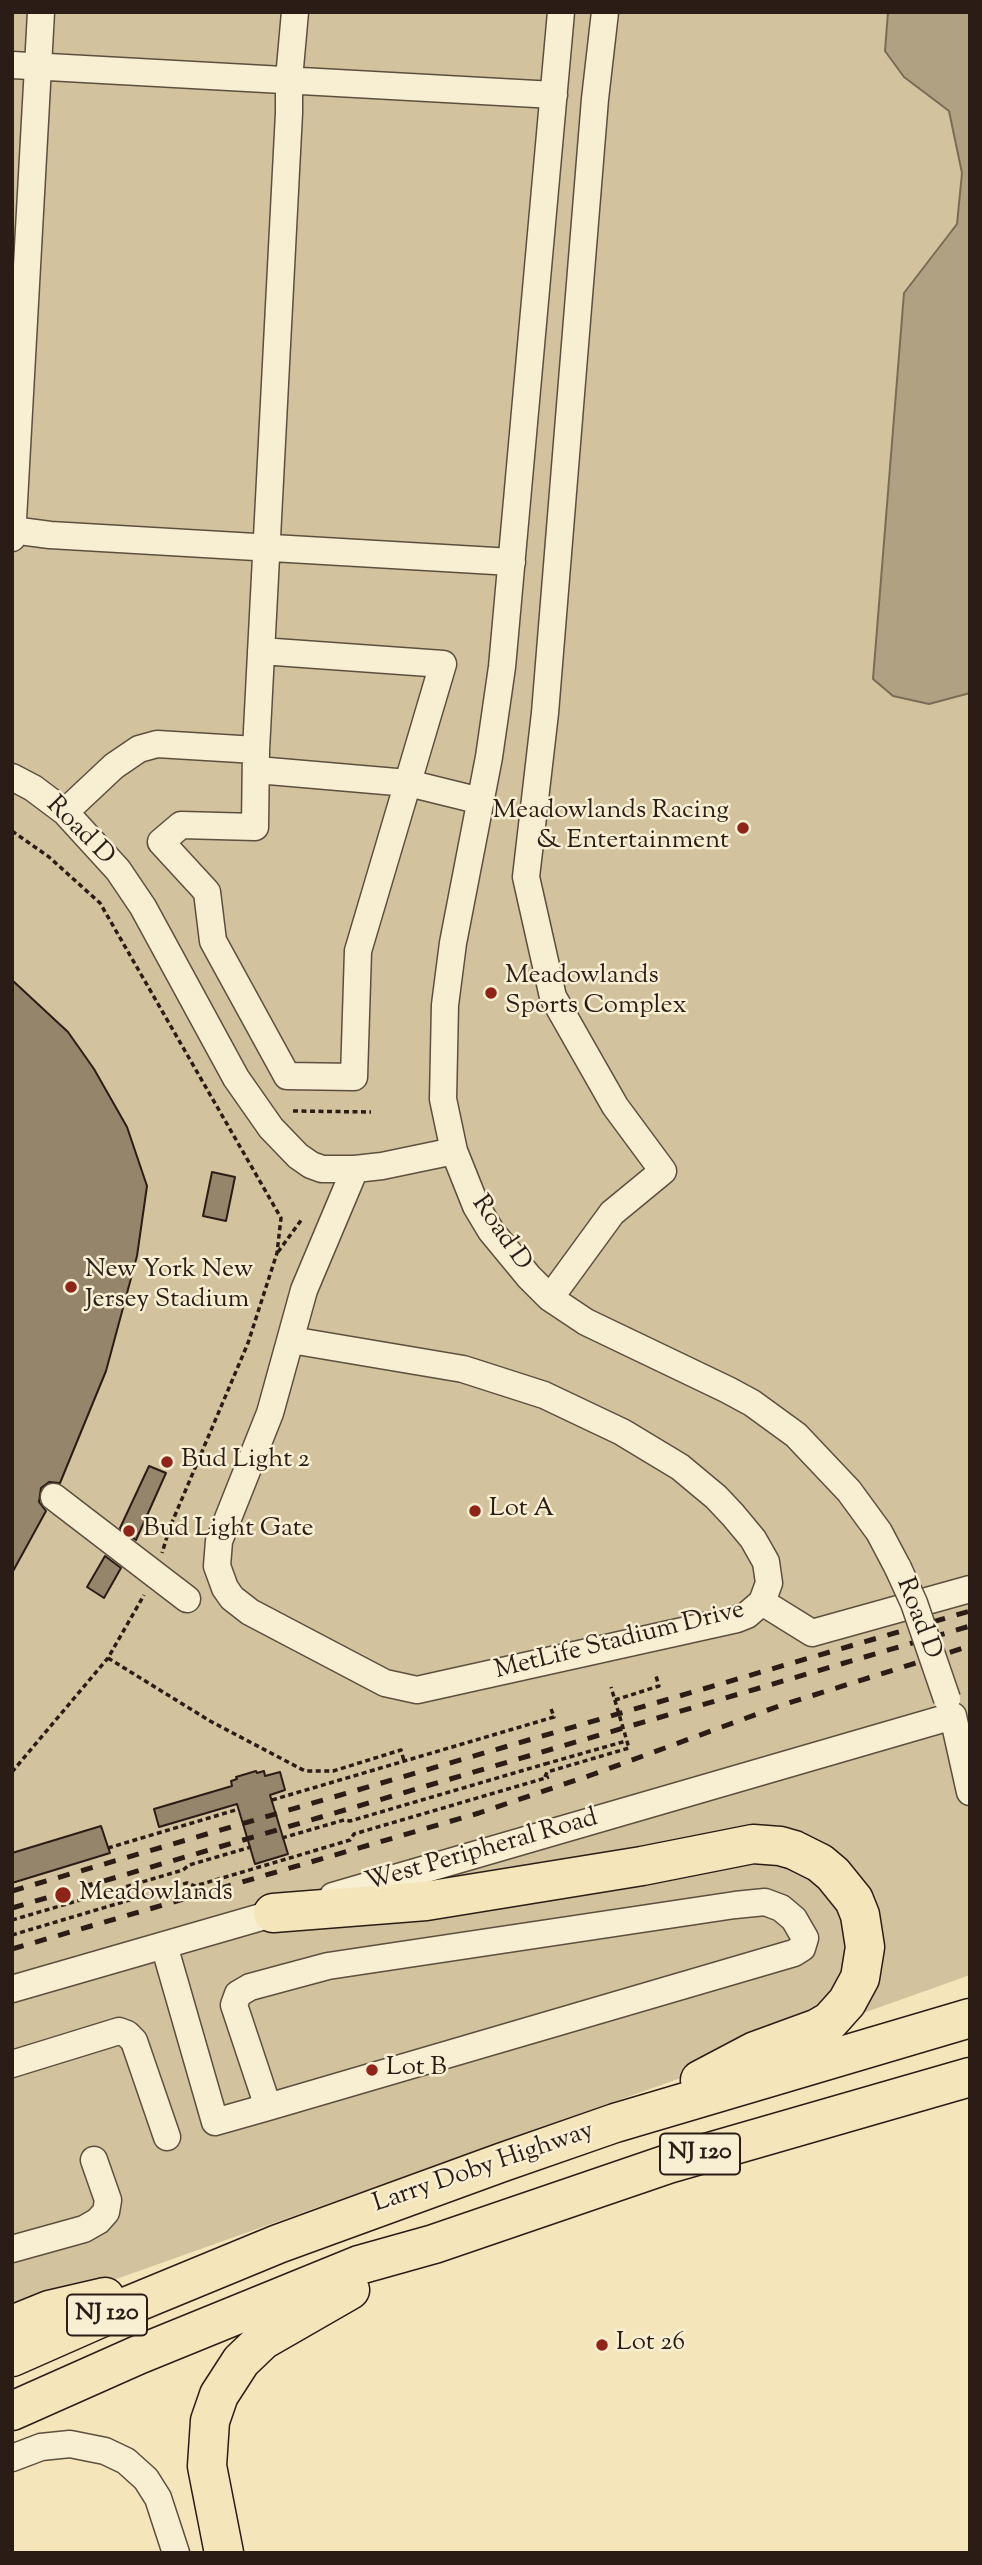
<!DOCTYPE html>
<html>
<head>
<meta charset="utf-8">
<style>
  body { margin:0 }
  #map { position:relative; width:982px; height:2565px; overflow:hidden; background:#f4e5ba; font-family:"Sorts Mill Goudy",serif }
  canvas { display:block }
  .frame { position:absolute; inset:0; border:14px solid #2b1d15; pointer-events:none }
</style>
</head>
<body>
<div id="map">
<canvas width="982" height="2565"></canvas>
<div class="frame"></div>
</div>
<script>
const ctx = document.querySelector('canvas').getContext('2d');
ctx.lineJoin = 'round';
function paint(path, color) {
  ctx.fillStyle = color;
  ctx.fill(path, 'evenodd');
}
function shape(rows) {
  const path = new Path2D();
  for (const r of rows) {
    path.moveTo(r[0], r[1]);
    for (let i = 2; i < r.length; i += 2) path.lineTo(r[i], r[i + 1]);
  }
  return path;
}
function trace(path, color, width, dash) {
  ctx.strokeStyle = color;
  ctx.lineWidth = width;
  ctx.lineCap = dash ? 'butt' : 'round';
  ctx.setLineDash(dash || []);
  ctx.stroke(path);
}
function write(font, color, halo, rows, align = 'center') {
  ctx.font = font + ' "Sorts Mill Goudy",serif';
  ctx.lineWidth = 5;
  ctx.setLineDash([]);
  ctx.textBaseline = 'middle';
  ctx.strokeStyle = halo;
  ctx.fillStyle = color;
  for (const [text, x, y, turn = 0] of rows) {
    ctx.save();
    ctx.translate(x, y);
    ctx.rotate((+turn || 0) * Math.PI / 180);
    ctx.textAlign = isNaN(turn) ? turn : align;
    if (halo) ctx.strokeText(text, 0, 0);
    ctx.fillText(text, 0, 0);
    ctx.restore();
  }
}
paint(shape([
  [12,12,970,12,970,1975,49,2303,12,2321]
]), '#d2c39e');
const water = shape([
  [888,12,970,12,970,693,929,704,893,696,873,679,904,293,957,224,962,173,949,111,904,77,885,51,888,12]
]);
paint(water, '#b0a182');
trace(water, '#7b6c56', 2);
const building = shape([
  [12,980,68,1032,94,1069,127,1127,147,1186,137,1256,106,1371,60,1483,49,1482,41,1488,39,1502,46,1511,12,1573,12,980],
  [212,1172,235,1177,226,1221,203,1216,212,1172],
  [149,1466,166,1473,136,1540,120,1528,149,1466],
  [105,1556,121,1568,104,1598,87,1587,105,1556],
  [256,1771,257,1773,264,1771,265,1776,280,1772,285,1790,270,1795,288,1854,255,1864,237,1804,159,1827,154,1809,232,1786,231,1781,237,1779,236,1777,256,1771],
  [101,1826,110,1853,12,1883,12,1853,101,1826]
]);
paint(building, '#94856b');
trace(building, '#2b1d15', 2);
const minor = shape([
  [561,12,502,667,489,757,453,943,445,1005,443,1099,454,1151,476,1206,491,1231,529,1277,550,1298,586,1322,728,1390,752,1403,796,1435,849,1491,879,1532,898,1568],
  [12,65,554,95],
  [12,530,50,535,512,562],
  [12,538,41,12],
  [256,750,255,827,181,825,161,842,207,892,213,941,287,1076,354,1077,358,951,443,664,261,651],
  [257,770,408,783,481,801],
  [12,777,33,788,65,812,118,870,143,907,236,1078,271,1128,298,1156,311,1165,322,1169,355,1169,382,1166,454,1151],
  [65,812,114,766,139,749,157,744,256,750,289,113,289,79,295,12],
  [550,1298,612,1213,663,1171,615,1106,553,997,526,877,545,713,595,99,605,12],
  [291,1340,463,1369,544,1395,622,1432,680,1467,716,1497,733,1515,753,1539,766,1562,769,1583,762,1602,747,1615,737,1619,417,1690,385,1683,250,1612,232,1598,225,1588,217,1566,219,1541,270,1413,304,1290,355,1169],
  [54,1497,187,1599],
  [762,1602,812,1633,970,1589],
  [953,1716,970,1792],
  [333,1896,953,1716],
  [164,1945,215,2122,268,2107,794,1953,802,1948,805,1938,794,1919,781,1908,765,1902,735,1905,328,1966,250,1987,238,1994,234,2005,268,2107],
  [12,1989,289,1909],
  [12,2064,119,2031,127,2034,134,2041,167,2137],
  [12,2249,84,2229,98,2221,106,2212,108,2200,94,2160],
  [12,2458,41,2447,70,2444,105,2451,126,2461,146,2479,158,2498,176,2553]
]);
const highway = shape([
  [273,1913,426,1901,642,1866,753,1844,780,1846,794,1850,820,1863,833,1874,854,1900,860,1915,865,1947,860,1978,847,2002,830,2021,818,2028,755,2051,700,2080],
  [12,2325,49,2310,105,2297],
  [12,2357,130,2305,278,2244,503,2162,615,2123,970,2018],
  [12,2411,138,2355,359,2265,434,2244,668,2164,970,2077],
  [224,2553,207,2466,210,2421,219,2395,241,2361,263,2340,350,2290]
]);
trace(minor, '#5d4f3e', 29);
trace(highway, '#2b1d15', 41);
trace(shape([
  [12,831,49,857,100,903,281,1218,277,1253,248,1343,170,1527,162,1553],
  [293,1111,371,1112],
  [278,1252,302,1219],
  [108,1658,210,1721,305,1771,333,1771,401,1750,404,1761],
  [615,1700,659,1686,656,1676],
  [545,1764,626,1741],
  [12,1772,108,1658,144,1595],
  [545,1777,547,1772,629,1748,611,1687],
  [272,1800,554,1717,550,1706],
  [282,1838,344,1820,350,1821,545,1764],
  [108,1848,239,1809],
  [12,1920,183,1870,189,1865,251,1847],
  [12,1935,187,1883,195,1886,273,1863,350,1840,354,1834,549,1777]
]), '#2b1d15', 3.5, [5, 3.5]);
trace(minor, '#f8eed2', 26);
trace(highway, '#f4e5ba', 38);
trace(shape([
  [12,1891,970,1611],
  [12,1908,970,1626],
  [12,1949,479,1813,594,1774,779,1706,970,1646]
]), '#2b1d15', 5, [12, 12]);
const minorBridge = shape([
  [898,1568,914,1603,947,1699]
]);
trace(minorBridge, '#5d4f3e', 29, []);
trace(minorBridge, '#f8eed2', 26);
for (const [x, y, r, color] of [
  [743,828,7,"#8f2418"],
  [491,993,7,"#8f2418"],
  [71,1287,7,"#8f2418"],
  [167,1462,7,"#8f2418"],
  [475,1511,7,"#8f2418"],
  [129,1531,7,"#8f2418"],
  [63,1895,9,"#8f2418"],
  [372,2070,7,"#8f2418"],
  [602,2345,7,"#8f2418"]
]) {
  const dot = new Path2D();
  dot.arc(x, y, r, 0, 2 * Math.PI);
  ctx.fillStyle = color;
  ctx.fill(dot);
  trace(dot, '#f8eed2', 2.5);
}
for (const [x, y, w] of [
  [700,2154,80],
  [107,2315,80]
]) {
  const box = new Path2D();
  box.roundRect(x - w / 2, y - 20.5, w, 41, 5);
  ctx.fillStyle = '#f8eed2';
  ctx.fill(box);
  trace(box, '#2b1d15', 2);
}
write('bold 24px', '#2b1d15', null, [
  ["NJ 120",700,2154],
  ["NJ 120",107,2315]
]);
write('26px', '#2b1d15', '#f8eed2', [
  ["Meadowlands Racing",729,813,"right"],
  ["& Entertainment",729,843,"right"],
  ["Meadowlands",505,978],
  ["Sports Complex",505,1008],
  ["New York New",85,1272],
  ["Jersey Stadium",85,1302],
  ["Bud Light 2",181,1462],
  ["Lot A",489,1511],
  ["Bud Light Gate",143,1531],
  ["Meadowlands",79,1895],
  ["Lot B",386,2070],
  ["Lot 26",616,2345]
], 'left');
write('26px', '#2b1d15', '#f8eed2', [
  ["Road D",79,832,45],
  ["Road D",500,1234,55],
  ["Road D",917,1619,69],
  ["MetLife Stadium Drive",620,1642,-14],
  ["West Peripheral Road",482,1852,-16],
  ["Larry Doby Highway",484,2169,-19]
]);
</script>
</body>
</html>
